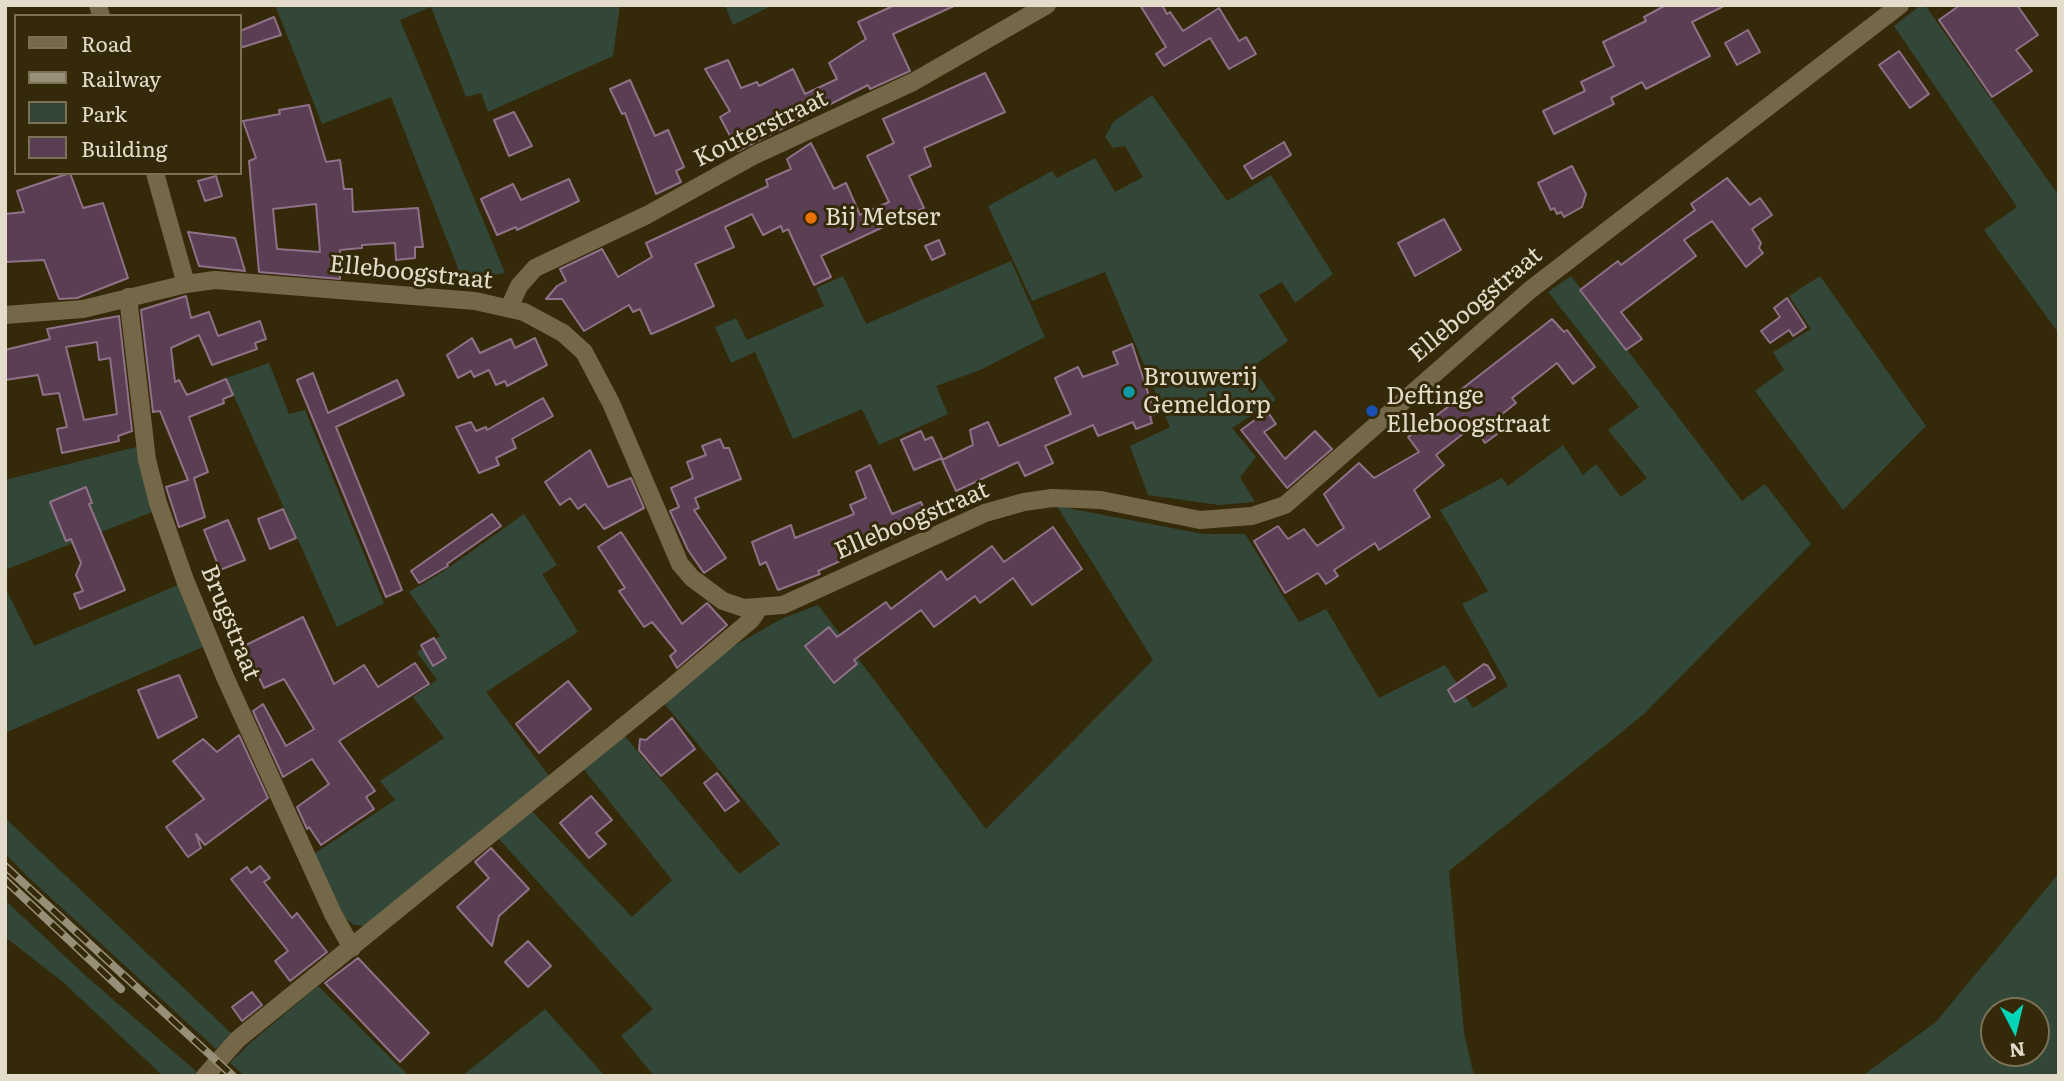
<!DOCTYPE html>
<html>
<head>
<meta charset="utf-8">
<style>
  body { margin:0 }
  #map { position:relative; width:2064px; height:1081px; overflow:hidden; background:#342909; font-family:Literata,serif }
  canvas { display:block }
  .frame { position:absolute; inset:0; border:7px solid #e3dccb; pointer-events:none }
  .legend { position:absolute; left:14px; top:14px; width:228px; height:161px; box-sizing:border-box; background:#342909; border:2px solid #7a7157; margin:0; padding:9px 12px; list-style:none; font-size:21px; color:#e3dccb }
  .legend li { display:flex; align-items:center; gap:14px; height:35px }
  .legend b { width:35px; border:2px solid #7a7157 }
  .north { position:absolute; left:1980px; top:997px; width:70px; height:70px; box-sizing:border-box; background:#342909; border:2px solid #7a7157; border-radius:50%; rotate:173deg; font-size:19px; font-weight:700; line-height:28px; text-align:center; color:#e3dccb }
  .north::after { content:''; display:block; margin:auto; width:24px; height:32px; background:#00d5b7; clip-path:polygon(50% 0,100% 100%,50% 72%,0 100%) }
</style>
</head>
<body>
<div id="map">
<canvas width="2064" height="1081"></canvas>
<div class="frame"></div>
<ul class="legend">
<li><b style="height:9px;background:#746848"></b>Road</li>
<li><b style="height:9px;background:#988f78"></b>Railway</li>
<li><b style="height:19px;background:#334739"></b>Park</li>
<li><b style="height:19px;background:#5a3f54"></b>Building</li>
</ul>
<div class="north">N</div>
</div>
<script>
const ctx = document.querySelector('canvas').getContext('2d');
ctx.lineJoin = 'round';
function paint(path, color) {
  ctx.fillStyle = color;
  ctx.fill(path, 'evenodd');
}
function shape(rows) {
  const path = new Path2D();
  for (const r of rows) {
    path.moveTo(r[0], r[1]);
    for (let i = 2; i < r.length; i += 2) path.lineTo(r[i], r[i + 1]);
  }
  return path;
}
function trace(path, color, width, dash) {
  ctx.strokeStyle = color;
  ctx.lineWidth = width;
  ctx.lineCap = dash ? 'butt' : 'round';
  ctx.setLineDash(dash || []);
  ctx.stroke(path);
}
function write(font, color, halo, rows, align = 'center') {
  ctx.font = font + ' Literata,serif';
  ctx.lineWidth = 6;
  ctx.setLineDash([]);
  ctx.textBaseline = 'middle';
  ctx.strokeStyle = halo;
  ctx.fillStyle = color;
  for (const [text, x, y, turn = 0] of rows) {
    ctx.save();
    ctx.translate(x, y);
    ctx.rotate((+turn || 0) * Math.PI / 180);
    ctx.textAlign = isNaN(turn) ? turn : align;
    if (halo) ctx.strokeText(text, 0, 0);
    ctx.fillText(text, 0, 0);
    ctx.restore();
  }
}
paint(shape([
  [275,5,620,5,613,56,488,112,481,93,466,97,431,7,400,20,505,273,463,281,391,97,322,124],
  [725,5,773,5,733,25],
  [1921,5,1925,5,2059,196,2059,334,1984,230,2017,207,1894,26],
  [1152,95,1227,201,1271,175,1333,274,1295,303,1282,282,1259,295,1288,341,1252,367,1276,400,1232,428,1256,457,1240,477,1255,502,1219,505,1148,495,1130,446,1170,427,1105,272,1032,301,988,206,1052,171,1057,178,1095,158,1115,192,1143,177,1125,146,1113,148,1105,137,1113,122],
  [1011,261,1045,337,980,370,936,386,948,414,879,445,862,409,793,439,755,352,731,363,715,327,736,318,747,340,824,306,816,288,843,276,866,324],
  [1571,276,1742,501,1765,484,1811,544,1644,714,1449,871,1464,1033,1474,1076,654,1076,621,1036,653,1009,498,838,530,809,632,917,672,880,582,767,624,735,739,874,780,844,663,702,727,650,781,619,818,605,986,829,1153,660,1057,506,1203,534,1245,534,1299,622,1326,609,1379,698,1445,665,1473,708,1508,686,1462,604,1488,591,1440,510,1502,478,1508,486,1563,445,1583,475,1596,464,1621,497,1647,478,1608,430,1639,407,1548,292],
  [1820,276,1926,426,1843,510,1755,391,1784,370,1773,352,1811,329,1789,296],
  [269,363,289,414,305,410,384,603,337,627,226,378],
  [140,446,152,512,5,570,5,480],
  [524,514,557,565,542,574,578,632,486,692,549,776,366,926,354,925,340,914,314,854,395,800,380,781,444,738,413,697,437,680,417,652,440,636,409,592,441,573],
  [178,585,205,646,5,733,5,587,34,646],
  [5,818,232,1034,216,1049,28,877,5,853],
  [2059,873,2059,1076,1862,1076,1936,1022],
  [1994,1011,2036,1011,2036,1053,1994,1053],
  [5,900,86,976,198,1073,195,1076,163,1076,63,982,5,937],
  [318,986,409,1076,245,1076,230,1063,250,1043],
  [545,1009,605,1076,462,1076]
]), '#334739');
const building = shape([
  [895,5,956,5,893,34,910,71,870,89,868,85,738,151,720,117,730,111,705,69,728,60,741,88,757,82,759,86,793,69,805,94,837,79,829,63,866,39,858,22,895,5],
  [1140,5,1162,5,1167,14,1170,12,1183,31,1219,8,1239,41,1246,37,1256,54,1229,69,1210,38,1164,66,1156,54,1166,47,1140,5],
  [1666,5,1726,5,1692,22,1710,56,1646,89,1642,82,1611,98,1614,104,1554,134,1543,111,1585,91,1581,82,1614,66,1603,42,1646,21,1644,17,1666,5],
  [1960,5,2017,5,2038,35,2016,50,2032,71,1992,97,1939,20,1960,5],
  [274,17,281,35,240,48,240,31,274,17],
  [1748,30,1760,52,1737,65,1725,43,1748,30],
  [1899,51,1929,94,1910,108,1879,65,1899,51],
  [985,73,1005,112,924,148,931,166,909,176,924,208,821,256,831,277,814,285,788,229,783,232,781,226,763,235,752,214,725,227,734,247,695,264,714,306,661,330,651,334,640,309,633,312,629,305,584,331,562,299,546,299,557,286,566,281,560,269,602,249,618,277,652,257,646,243,768,186,766,180,791,169,787,159,811,143,834,189,846,183,860,215,889,202,867,156,894,143,883,119,985,73],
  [630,80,655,136,668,130,684,167,676,171,681,182,656,194,625,113,622,114,610,89,630,80],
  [309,105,326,162,340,160,344,189,352,189,353,212,418,208,423,247,415,247,415,258,396,260,395,243,362,245,362,248,340,250,340,279,259,272,249,161,256,158,243,121,280,114,279,110,309,105],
  [316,204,320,252,277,249,273,209,316,204],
  [514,112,532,146,509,156,494,120,514,112],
  [1284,142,1291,155,1252,179,1244,166,1284,142],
  [1572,166,1586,194,1582,207,1564,217,1561,212,1557,214,1554,208,1551,210,1538,183,1572,166],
  [70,173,83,208,103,203,128,278,77,298,59,299,44,260,5,262,5,214,24,212,17,191,70,173],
  [216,176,222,196,205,201,198,181,216,176],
  [1727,178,1750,205,1760,198,1772,215,1752,229,1761,243,1759,248,1763,253,1746,267,1712,221,1684,240,1696,256,1621,312,1642,339,1626,350,1580,290,1618,261,1621,265,1695,210,1691,204,1727,178],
  [569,179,579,201,517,230,516,227,497,235,481,199,513,184,521,200,569,179],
  [1444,219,1461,250,1415,276,1398,243,1444,219],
  [188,232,235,238,245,271,199,266,188,232],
  [939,240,945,254,932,260,925,246,939,240],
  [186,296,191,318,209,312,218,336,260,321,266,339,255,343,257,349,212,365,199,335,171,348,175,382,179,380,187,395,226,379,233,395,223,399,224,403,189,417,208,472,194,478,205,517,179,527,166,487,188,480,160,411,153,412,141,310,186,296],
  [1787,298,1806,327,1793,336,1789,330,1770,343,1761,331,1780,317,1774,308,1787,298],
  [119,316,132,431,118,436,119,441,62,453,57,429,67,427,59,393,43,395,38,375,5,380,5,350,50,339,47,329,119,316],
  [97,342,99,360,110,358,117,414,84,420,66,347,97,342],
  [1552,319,1564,332,1567,330,1595,367,1573,384,1557,363,1512,398,1516,403,1496,419,1504,429,1485,443,1473,426,1436,455,1444,465,1414,490,1430,517,1379,550,1375,543,1334,570,1338,576,1326,584,1318,573,1285,593,1254,541,1278,526,1288,539,1304,529,1317,546,1344,528,1324,494,1359,463,1374,478,1419,452,1408,437,1457,400,1454,395,1552,319],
  [472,338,480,353,511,339,515,348,535,338,547,365,507,386,505,381,496,385,489,370,474,377,471,371,458,378,447,355,472,338],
  [1132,344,1155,414,1150,416,1152,423,1136,429,1133,422,1098,436,1093,425,1045,446,1053,463,1025,476,1018,462,956,491,942,460,973,445,970,430,988,422,999,446,1071,414,1055,378,1078,367,1083,377,1118,364,1113,352,1132,344],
  [313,373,328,413,397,380,404,395,336,427,402,590,386,597,297,380,313,373],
  [543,398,553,416,512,439,516,448,496,458,499,465,479,473,456,427,471,422,476,431,486,427,487,430,543,398],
  [1267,411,1276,424,1264,432,1285,459,1315,431,1332,449,1287,488,1241,430,1267,411],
  [921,431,925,440,932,437,942,458,914,470,901,440,921,431],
  [720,439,724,448,729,448,741,479,695,498,699,508,694,510,726,558,704,573,688,550,670,511,679,507,671,488,693,478,687,462,706,455,702,446,720,439],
  [590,450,608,487,631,478,644,508,604,529,585,504,578,509,570,498,560,505,545,482,590,450],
  [870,465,892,514,921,502,929,521,818,571,820,574,778,590,766,562,760,565,752,542,791,525,795,538,854,514,850,505,866,498,856,472,870,465],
  [86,487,92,503,89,504,125,590,80,609,74,594,83,591,76,575,81,563,71,539,66,541,50,502,86,487],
  [283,509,296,538,270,549,258,519,283,509],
  [492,514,501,526,447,564,448,566,419,583,411,571,492,514],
  [228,520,245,560,220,570,204,530,228,520],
  [1053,527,1082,569,1032,605,1013,578,980,603,975,596,934,627,921,610,854,660,857,664,834,683,805,646,829,627,837,637,886,602,891,609,941,571,947,580,992,546,1004,562,1053,527],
  [621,532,682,624,707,603,727,625,677,668,670,656,676,651,652,622,644,627,619,591,625,588,598,547,621,532],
  [303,617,334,684,364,665,378,687,415,663,429,684,339,741,375,791,366,797,374,809,321,845,309,827,307,829,297,807,329,784,312,759,283,777,253,711,263,704,286,746,314,729,284,679,264,688,244,646,303,617],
  [434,638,446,658,433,666,421,645,434,638],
  [1484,664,1488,666,1495,678,1455,702,1448,690,1484,664],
  [179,675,197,717,158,738,138,690,179,675],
  [568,681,591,709,539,753,516,724,568,681],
  [672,718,695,749,661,776,639,750,640,739,646,740,672,718],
  [239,735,268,798,205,845,196,834,201,848,188,857,166,827,204,799,173,761,203,739,217,752,239,735],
  [717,773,739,801,725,811,704,783,717,773],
  [591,796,612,820,596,833,606,844,589,858,560,823,591,796],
  [491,848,529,889,499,916,492,946,457,907,489,878,475,862,491,848],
  [260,866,270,878,264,882,292,918,297,913,327,952,290,981,275,961,288,951,231,879,247,867,251,873,260,866],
  [528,941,551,966,528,987,505,962,528,941],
  [358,958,429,1033,400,1062,325,983,358,958],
  [252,992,262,1005,242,1021,232,1007,252,992]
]);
paint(building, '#5a3f54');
trace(building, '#8f7188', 2);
trace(shape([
  [98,5,101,16],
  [155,173,186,284],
  [128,297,147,460,158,503,185,580,225,677,333,914,352,948],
  [509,308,519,286,535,268,647,215,755,155,913,82,1047,5],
  [5,315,83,309,186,284,215,280,475,301,524,312,563,333,584,352,611,403,680,564,692,578,723,601,744,608,783,605,985,513,1024,502,1052,498,1101,500,1200,520,1252,516,1285,505,1530,290,1900,5],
  [205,1076,238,1039,667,691,751,620,759,608]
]), '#746848', 18);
const rail = shape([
  [5,866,233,1076],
  [5,880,121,989]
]);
trace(rail, '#988f78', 8);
trace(rail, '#342909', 5, [16]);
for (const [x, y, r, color] of [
  [811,218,7,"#e8710a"],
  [1129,392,7,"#0f9aa8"],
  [1372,411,7,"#1a4fb4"]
]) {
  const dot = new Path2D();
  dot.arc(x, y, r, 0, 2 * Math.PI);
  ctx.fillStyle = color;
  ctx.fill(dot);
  trace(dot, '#342909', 2.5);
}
write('24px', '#e3dccb', '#342909', [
  ["Kouterstraat",761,129,-26],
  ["Elleboogstraat",411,273,6],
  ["Elleboogstraat",1476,305,-40],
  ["Elleboogstraat",912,521,-23],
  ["Brugstraat",230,623,68]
]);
write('24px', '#e3dccb', '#342909', [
  ["Bij Metser",825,218],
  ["Brouwerij",1143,378],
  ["Gemeldorp",1143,406],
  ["Deftinge",1386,397],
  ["Elleboogstraat",1386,425]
], 'left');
</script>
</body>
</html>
